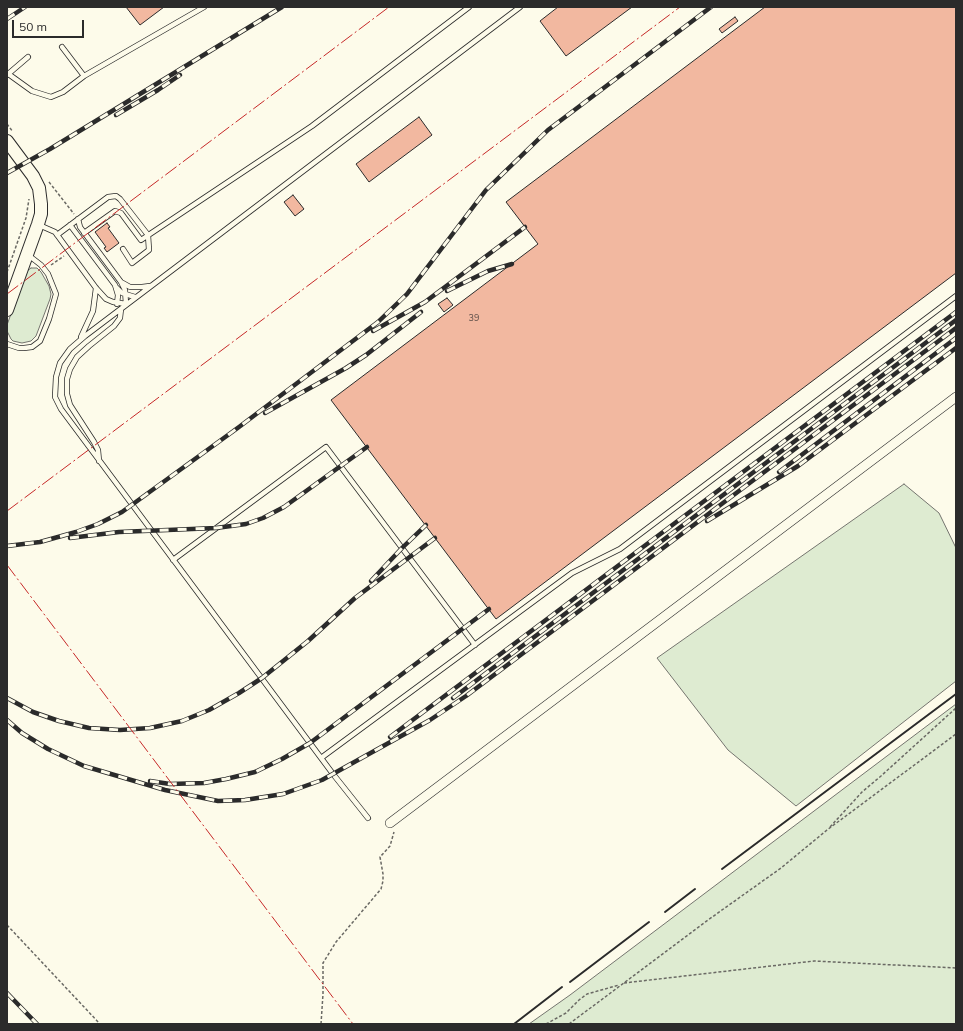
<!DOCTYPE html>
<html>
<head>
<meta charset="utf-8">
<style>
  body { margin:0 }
  #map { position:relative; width:963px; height:1031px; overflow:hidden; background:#fdfbea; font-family:Mulish,sans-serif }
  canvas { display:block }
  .frame { position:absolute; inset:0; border:8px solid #2b2b2b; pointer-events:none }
  .scale { position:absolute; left:12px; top:20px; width:72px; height:18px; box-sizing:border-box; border:2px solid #2b2b2b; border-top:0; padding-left:5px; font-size:12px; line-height:14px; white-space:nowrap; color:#2b2b2b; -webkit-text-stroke:3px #fdfbea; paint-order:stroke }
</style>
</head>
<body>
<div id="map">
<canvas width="963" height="1031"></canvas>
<div class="frame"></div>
<div class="scale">50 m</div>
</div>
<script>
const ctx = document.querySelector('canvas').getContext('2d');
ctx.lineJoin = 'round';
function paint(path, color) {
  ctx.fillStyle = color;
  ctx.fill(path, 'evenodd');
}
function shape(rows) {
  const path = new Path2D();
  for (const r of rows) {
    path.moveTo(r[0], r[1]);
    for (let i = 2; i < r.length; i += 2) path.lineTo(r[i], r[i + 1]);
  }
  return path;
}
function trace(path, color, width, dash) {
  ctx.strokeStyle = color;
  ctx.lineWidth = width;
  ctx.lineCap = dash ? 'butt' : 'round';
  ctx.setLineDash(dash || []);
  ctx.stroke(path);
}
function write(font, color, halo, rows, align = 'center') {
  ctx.font = font + ' Mulish,sans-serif';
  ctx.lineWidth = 3;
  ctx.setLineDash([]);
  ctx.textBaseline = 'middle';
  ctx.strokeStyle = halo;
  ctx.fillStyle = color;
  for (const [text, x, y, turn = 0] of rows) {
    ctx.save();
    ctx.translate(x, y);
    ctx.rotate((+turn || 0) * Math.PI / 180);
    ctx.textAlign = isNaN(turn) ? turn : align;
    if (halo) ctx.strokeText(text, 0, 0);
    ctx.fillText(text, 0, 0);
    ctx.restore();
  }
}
const green = shape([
  [31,268,37,268,41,272,49,286,51,294,50,299,36,336,31,341,22,343,13,341,11,339,7,331,7,325,26,272,31,268],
  [904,484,939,513,956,548,956,681,796,806,728,750,657,658,904,484],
  [956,704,956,1024,529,1024,570,995,956,704]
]);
paint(green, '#deebd1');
trace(green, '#74746e', 1);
const building = shape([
  [126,7,164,7,140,25,126,7],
  [558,7,632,7,566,56,540,21,558,7],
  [765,7,956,7,956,273,496,619,331,400,538,244,506,202,765,7],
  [735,17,738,21,722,33,719,29,735,17],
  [419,117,432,135,369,182,356,164,419,117],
  [293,195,304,209,295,216,284,202,293,195],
  [107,223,110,227,108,228,119,243,107,252,104,248,106,247,95,232,107,223],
  [447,298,453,305,444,312,438,304,447,298]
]);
paint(building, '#f2b8a0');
trace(building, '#2b2b2b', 1);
const lane = shape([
  [62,47,84,76],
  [7,73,32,91,51,97,63,92,84,76,204,7],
  [7,75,28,57],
  [78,219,80,227,121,282,130,287,142,287,150,286],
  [39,225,55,232,96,288,106,299,113,302,126,304,125,290,121,282],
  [70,225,115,285,118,295,117,304],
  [84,233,115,211,121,213,141,240,312,126,469,7],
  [57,235,108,197,116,196,120,199,148,235,149,250,132,263,123,249],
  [116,287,122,293,135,297],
  [81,337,93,311,96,288],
  [7,344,19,348,24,348,32,347,40,341,49,319,56,294,48,274,41,265,32,258,27,256],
  [99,461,98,450,94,442,70,405,67,394,67,379,70,369,77,357,89,346,114,326,120,318,121,309],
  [173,560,326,447,475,645],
  [321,758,572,573,620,549,956,296],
  [368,818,333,774,61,409,55,397,56,377,60,363,70,349,85,336,520,7]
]);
const street = shape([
  [390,823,956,397]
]);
const secondary = shape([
  [7,141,33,176,39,188,41,204,41,214,38,224,7,310]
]);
trace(lane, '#2b2b2b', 6);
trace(street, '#2b2b2b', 10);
trace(secondary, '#2b2b2b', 14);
trace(shape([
  [7,124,13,132],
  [49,182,74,214],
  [51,265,64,256],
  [7,272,26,218,29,199],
  [830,827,862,792,881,776,956,708],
  [7,925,100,1024],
  [624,983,814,961,956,968],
  [321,1024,323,994,323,963,336,942,381,889,383,881,383,874,380,857,390,846,394,832],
  [546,1024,566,1013,579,1000,587,994,619,985],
  [569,1024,708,920,781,868,827,830,956,734]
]), '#6a6964', 1.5, [3, 2]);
trace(lane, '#fdfbea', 4.5);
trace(street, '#fdfbea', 9);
trace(secondary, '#fdfbea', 12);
const rail = shape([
  [7,19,25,7],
  [116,115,158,90,180,75],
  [7,173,50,149,282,7],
  [447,291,488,271,512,264],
  [373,331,425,302,525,227],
  [265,413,346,368,366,355,421,312],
  [779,472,956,338],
  [707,521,798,466,956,348],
  [70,538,119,532,216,528,246,524,263,518,284,507,367,447],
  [7,546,40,542,76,532,98,524,122,512,239,427,378,322,407,294,486,190,548,130,711,7],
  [371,581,402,548,426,525],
  [7,698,33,712,59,721,89,728,120,730,150,728,182,721,209,710,239,693,262,678,308,641,355,598,435,538],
  [453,698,956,320],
  [7,720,22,733,48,749,84,766,165,790,218,801,245,800,283,794,322,780,430,720,466,696,956,328],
  [390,737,956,312],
  [150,781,170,784,204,783,226,779,255,772,282,759,310,743,489,609],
  [7,993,37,1024]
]);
trace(rail, '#2b2b2b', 4.5);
trace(rail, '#fdfbea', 3, [9]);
trace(shape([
  [722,869,956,694],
  [665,912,695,889],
  [570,982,649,922],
  [514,1024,562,987]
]), '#2b2b2b', 2);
trace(shape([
  [7,294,389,7],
  [7,511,680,7],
  [7,565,353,1024]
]), '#c62828', 1, [14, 3, 2, 3]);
write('9px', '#5d4e48', null, [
  ["39",474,318]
]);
</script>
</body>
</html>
